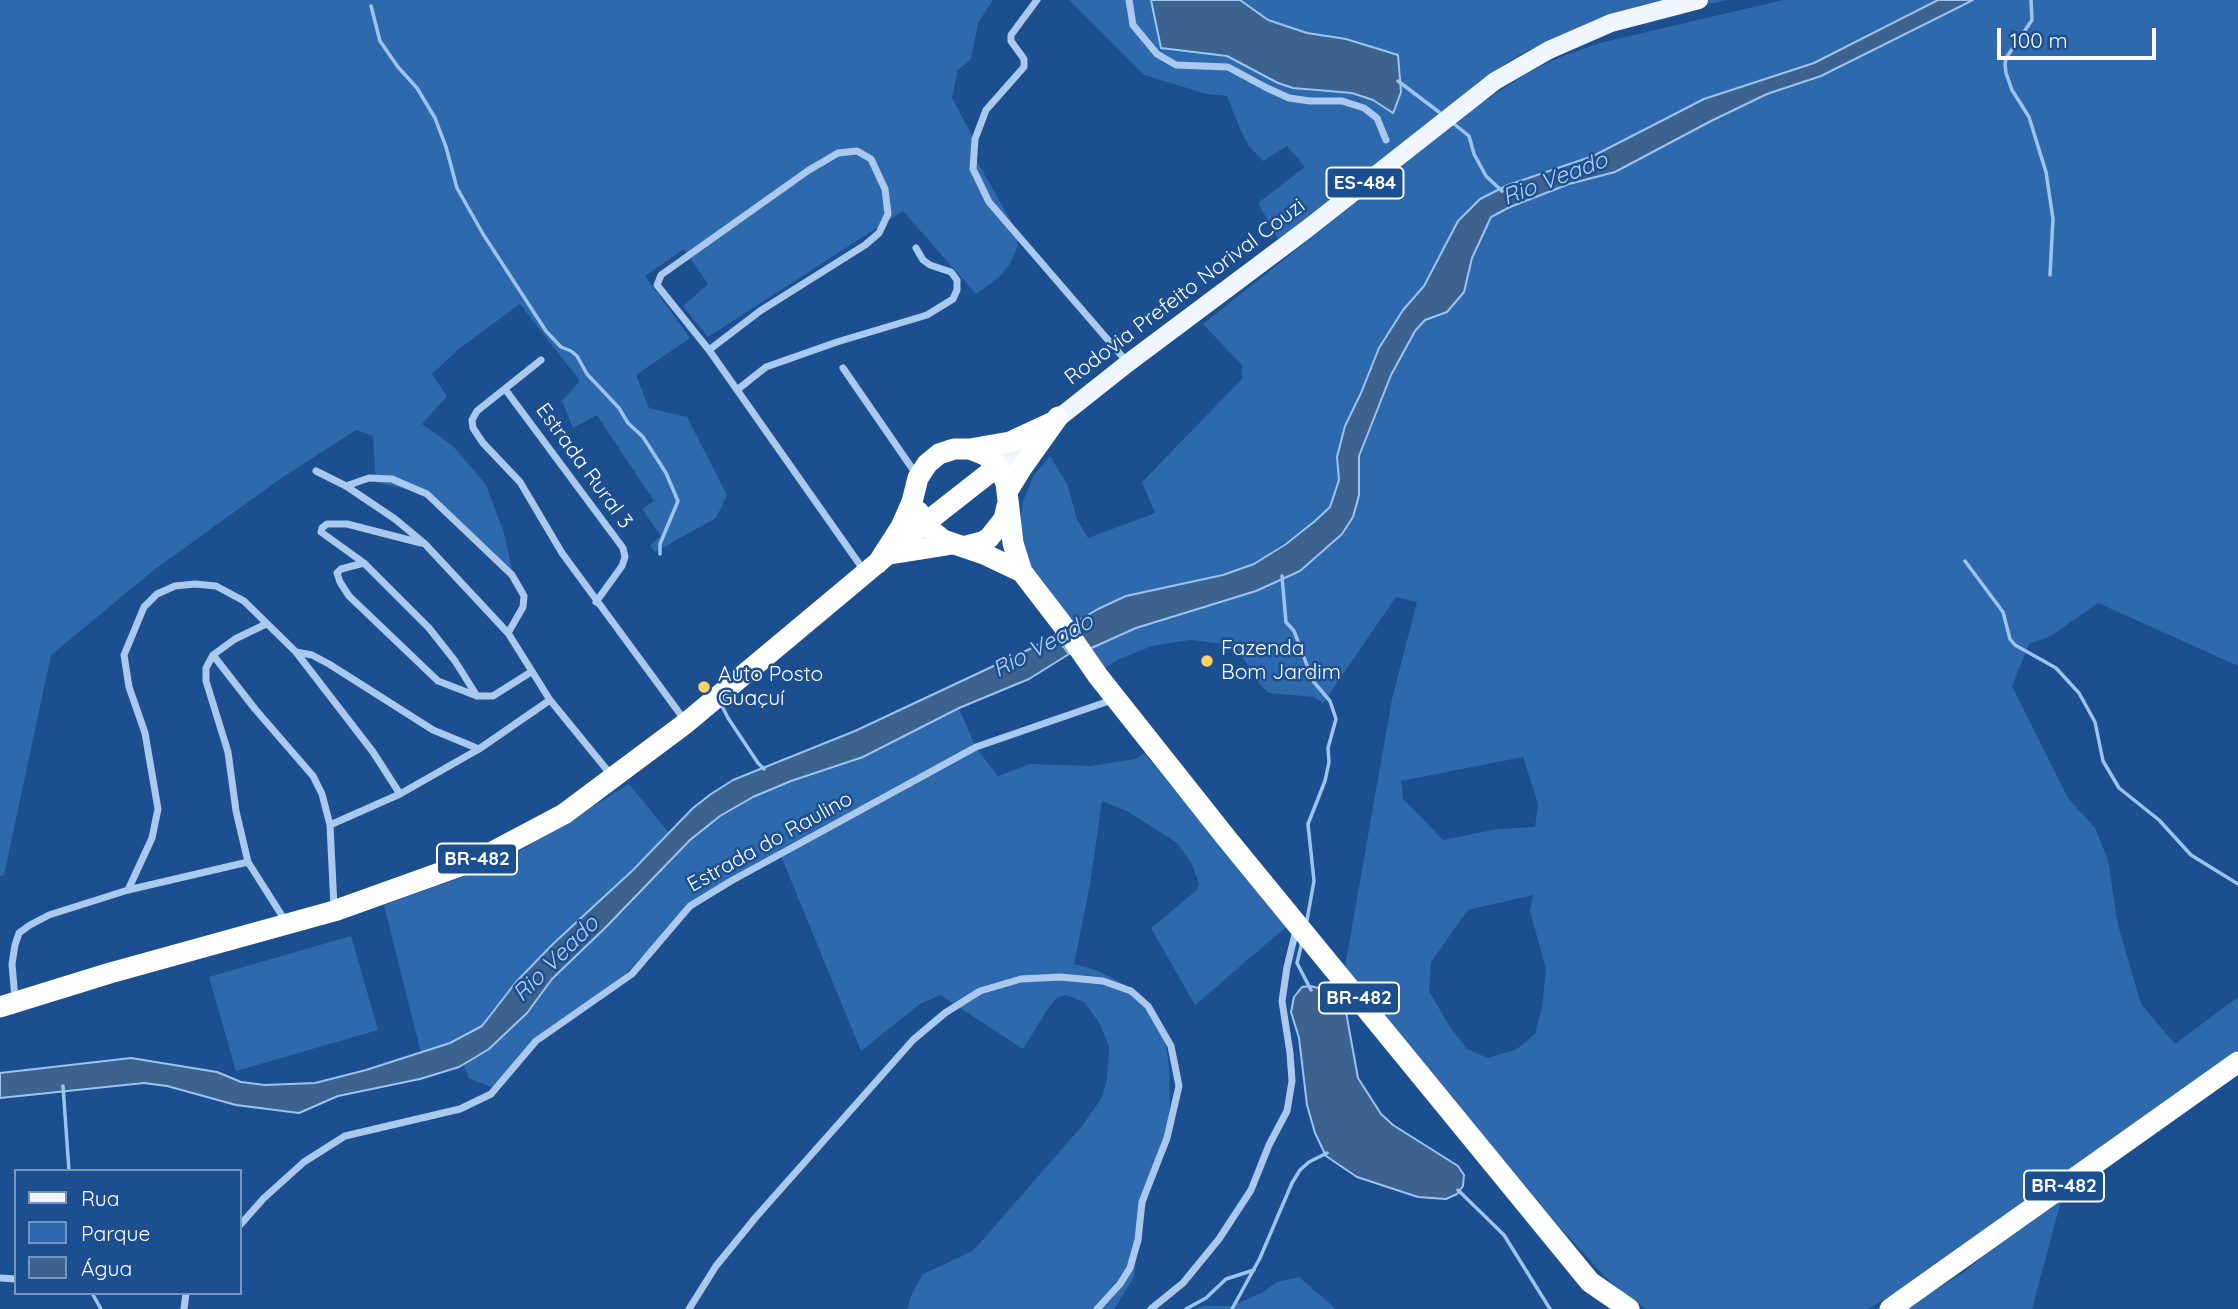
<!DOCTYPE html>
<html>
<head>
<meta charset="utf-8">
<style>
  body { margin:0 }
  #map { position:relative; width:2238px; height:1309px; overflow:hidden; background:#1b4f8f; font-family:Quicksand,sans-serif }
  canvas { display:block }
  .legend { position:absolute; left:14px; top:1169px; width:228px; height:126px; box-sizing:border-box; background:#1b4f8f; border:2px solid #7695bc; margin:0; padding:9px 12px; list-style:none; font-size:21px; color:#fff }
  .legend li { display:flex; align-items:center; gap:14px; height:35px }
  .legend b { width:35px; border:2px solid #7695bc }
  .scale { position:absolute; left:1997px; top:28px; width:159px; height:32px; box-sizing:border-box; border:4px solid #fff; border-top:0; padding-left:9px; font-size:21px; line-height:24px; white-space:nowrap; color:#fff; -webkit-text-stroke:5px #1b4f8f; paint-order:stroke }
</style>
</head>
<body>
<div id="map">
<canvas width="2238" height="1309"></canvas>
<ul class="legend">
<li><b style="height:9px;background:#f0f6ff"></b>Rua</li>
<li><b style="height:19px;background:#2e69ad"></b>Parque</li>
<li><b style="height:19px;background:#3c6290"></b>Água</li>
</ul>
<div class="scale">100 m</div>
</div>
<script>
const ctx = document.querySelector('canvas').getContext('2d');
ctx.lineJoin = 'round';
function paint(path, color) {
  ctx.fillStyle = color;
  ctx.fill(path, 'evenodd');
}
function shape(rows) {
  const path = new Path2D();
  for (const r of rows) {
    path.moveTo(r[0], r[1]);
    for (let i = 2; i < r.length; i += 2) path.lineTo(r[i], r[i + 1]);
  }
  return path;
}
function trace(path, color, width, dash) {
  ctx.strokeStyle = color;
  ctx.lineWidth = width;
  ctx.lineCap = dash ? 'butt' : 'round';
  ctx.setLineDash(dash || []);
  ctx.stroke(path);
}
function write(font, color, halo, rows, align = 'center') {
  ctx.font = font + ' Quicksand,sans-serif';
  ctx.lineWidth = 5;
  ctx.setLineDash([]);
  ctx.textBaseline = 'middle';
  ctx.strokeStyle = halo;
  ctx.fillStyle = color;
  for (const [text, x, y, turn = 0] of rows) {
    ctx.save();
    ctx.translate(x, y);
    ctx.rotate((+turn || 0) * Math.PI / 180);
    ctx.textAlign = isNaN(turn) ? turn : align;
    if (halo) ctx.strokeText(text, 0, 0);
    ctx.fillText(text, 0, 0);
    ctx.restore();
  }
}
paint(shape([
  [0,0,993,0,978,23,971,59,958,70,952,98,976,143,974,156,1012,223,1017,232,1018,246,1010,264,999,277,976,294,903,211,708,337,683,306,708,284,684,249,645,276,690,338,636,375,649,408,687,417,727,495,716,518,655,552,650,546,661,536,642,509,654,501,597,415,573,428,562,401,580,381,520,304,460,348,432,374,447,396,422,424,453,446,486,485,504,533,512,570,476,541,441,505,421,493,376,482,373,436,356,430,280,479,154,570,51,655,4,875,0,876],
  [1069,0,1151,0,1162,48,1227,56,1309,91,1352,93,1373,100,1393,112,1401,92,1398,55,1346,39,1307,33,1268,20,1240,0,1728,0,1640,18,1547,42,1521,54,1496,70,1281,244,1258,203,1305,167,1287,146,1263,161,1249,146,1241,131,1227,96,1207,94,1144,75],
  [1783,0,1938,0,1814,63,1704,99,1593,156,1508,185,1458,221,1424,286,1394,322,1345,426,1337,457,1339,480,1330,507,1315,521,1254,564,1223,575,1126,596,1098,609,1069,626,1037,587,1019,530,1023,502,1034,475,1050,456,1067,484,1077,519,1088,538,1155,513,1142,482,1242,379,1242,365,1203,324,1477,106,1527,73,1563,56,1600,43],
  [1973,0,2238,0,2238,666,2098,603,2051,636,2029,644,2012,686,2068,798,2095,828,2108,860,2118,925,2141,1004,2175,1044,2238,997,2238,1052,1905,1287,1868,1309,1647,1309,1632,1300,1605,1277,1556,1223,1345,967,1392,699,1417,602,1396,597,1323,703,1314,697,1269,693,1260,685,1253,671,1239,653,1224,644,1190,640,1152,646,1119,659,1102,670,1087,650,1136,628,1192,609,1359,495,1359,456,1391,375,1415,331,1425,320,1447,312,1464,292,1472,258,1491,217,1510,207,1569,184,1615,172,1711,121,1768,94,1821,76],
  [1523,757,1538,804,1535,827,1498,829,1443,840,1403,799,1401,781],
  [1533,895,1530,911,1546,969,1542,1008,1535,1034,1517,1049,1488,1058,1467,1049,1450,1027,1429,991,1431,962,1468,910],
  [959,708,976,748,998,776,1030,764,1090,766,1136,759,1144,753,1287,926,1195,1005,1151,928,1197,890,1199,884,1192,864,1177,843,1127,811,1102,801,1090,884,1074,964,1096,970,1118,981,1136,995,1164,1031,1169,1067,1170,1116,1139,1230,1134,1277,1114,1309,907,1309,911,1296,923,1274,973,1251,1082,1126,1101,1099,1107,1080,1109,1047,1100,1024,1084,1002,1066,995,1058,997,1049,1007,1023,1049,940,995,920,1004,861,1051,781,856,763,867,730,881,701,898,620,979,565,1019,515,1064,493,1088,469,1078,463,1064,489,1049,527,1013,552,979,605,928,690,840,720,816,753,797,791,781,863,757],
  [629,784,669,833,590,911,554,943,482,1026,450,1043,421,1052,384,905,462,877,523,849],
  [351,936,378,1030,236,1071,209,977],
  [2062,1197,2032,1309,1905,1309,1964,1272,2021,1226],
  [1299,1277,1336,1309,1195,1309,1204,1306,1231,1306,1261,1293,1277,1282]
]), '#2e69ad');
const water = shape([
  [1151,0,1240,0,1268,20,1307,33,1346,39,1398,55,1401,92,1394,111,1393,113,1373,100,1352,93,1293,88,1278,83,1227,56,1161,48,1151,0],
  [1938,0,1973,0,1821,76,1767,94,1711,121,1615,172,1569,184,1510,207,1491,217,1472,258,1464,292,1447,312,1425,320,1415,331,1391,375,1359,456,1359,495,1353,517,1342,534,1300,571,1256,591,1136,628,1087,650,1069,626,1098,609,1126,596,1223,575,1254,564,1286,544,1315,521,1330,507,1339,480,1337,457,1345,426,1361,393,1379,348,1403,310,1424,286,1458,221,1480,199,1508,185,1593,156,1704,99,1814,63,1938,0],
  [1054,635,1069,654,1029,679,959,708,863,757,791,781,753,797,720,816,690,840,605,928,552,979,527,1013,489,1049,459,1067,420,1079,338,1096,299,1113,236,1105,167,1086,144,1083,0,1098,0,1073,131,1058,217,1072,241,1082,265,1085,315,1083,366,1070,450,1043,482,1026,516,982,554,943,633,870,693,808,711,794,733,780,855,731,1032,648,1054,635],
  [1311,986,1321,989,1334,996,1340,1001,1346,1012,1358,1078,1381,1114,1393,1125,1458,1166,1464,1175,1463,1186,1457,1194,1446,1199,1418,1197,1357,1177,1326,1156,1315,1133,1307,1105,1299,1038,1291,1012,1294,997,1302,987,1311,986]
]);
paint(water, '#3c6290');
trace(water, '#9cc4f0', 2);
trace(shape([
  [2031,0,2032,20,2006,58,2005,64,2006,73,2012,90,2029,117,2046,172,2053,219,2050,275],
  [371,6,380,41,398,67,417,88,435,118,446,147,457,188,483,234,546,331,561,347,571,351,577,356,587,374,619,408,628,423,643,437,666,473,678,501,660,544,660,554],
  [1398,81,1439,112],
  [1454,124,1469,136,1474,154,1486,176,1502,191],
  [1965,561,2003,612,2010,639,2015,645,2056,668,2079,693,2095,722,2103,761,2119,788,2159,820,2191,855,2238,884],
  [1282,576,1286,622,1294,631,1313,681,1330,701,1336,719,1328,748,1329,762,1325,781,1308,824,1314,881,1307,920],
  [721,704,728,718,758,763,764,769],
  [1302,942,1297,963,1311,990],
  [63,1086,69,1171],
  [1458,1190,1504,1235,1550,1309],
  [92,1293,101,1309],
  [1186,1309,1206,1298,1226,1279,1254,1270],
  [1232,1309,1260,1258,1292,1183,1300,1170,1309,1162,1327,1153]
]), '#9cc4f0', 3.5);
trace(shape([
  [1037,0,1011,35,1011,41,1024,59,1024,67,986,110,975,139,973,169,989,202,1127,362],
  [1129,0,1133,25,1157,54,1176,65,1228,67,1267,88,1289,98,1310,101,1342,101,1364,108,1377,118,1386,140],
  [709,350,760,311,865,245,879,233,888,214,885,189,871,159,857,151,838,153,809,170,661,275,657,285,709,350,865,572],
  [541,360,477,411,472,420,473,428,483,443,520,482,562,553,686,722],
  [843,368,916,474],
  [505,389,623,548,625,557,622,566,596,602],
  [737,390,766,367,837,342,927,315,953,299,957,290,957,280,951,272,930,265,923,260,916,248],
  [316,471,346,486,395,519,425,544,508,633,550,700,612,776],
  [346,486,369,478,392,479,427,494,512,575,524,596,523,607,508,633],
  [421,543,347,524,327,524,322,528,321,532,364,563,429,628,455,661,477,696],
  [364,563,341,569,337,573,340,582,349,596,438,681,477,696,493,696,531,672],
  [266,624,235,639,213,655,206,668,206,681,228,752,236,811,248,862,286,922],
  [296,652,312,655,329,664,433,730,479,749],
  [213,655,255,709,313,776,322,794,330,825,334,907],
  [330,825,400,794,479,749,550,700],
  [128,890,152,838,158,809,145,733,129,687,124,655,144,607,157,594,175,586,195,584,216,586,244,601,296,652,373,752,400,794],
  [15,999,12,964,15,945,19,933,30,925,49,915,128,890,248,862],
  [240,1225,264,1198,304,1162,345,1136,460,1109,491,1094,536,1041,632,974,690,906,731,881,976,747,1112,700],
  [0,1278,16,1279],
  [184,1309,186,1293],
  [689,1309,716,1266,756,1217,913,1040,945,1013,980,991,1021,979,1060,977,1103,981,1131,991,1148,1006,1171,1046,1179,1086,1167,1138,1142,1202,1138,1240,1130,1268,1120,1284,1097,1309],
  [1151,1309,1183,1283,1219,1239,1251,1190,1269,1145,1287,1111,1292,1081,1290,1053,1282,1001,1287,967,1296,930]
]), '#a9c9ee', 7);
trace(shape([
  [998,466,1128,363,1307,229,1495,81,1549,50,1611,23,1699,0]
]), '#f0f6ff', 18);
trace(shape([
  [970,449,1010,442,1051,423],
  [1007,492,1021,469,1058,417],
  [919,512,924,524,943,540,984,554,1022,572],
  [963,547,982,542,989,538,1004,519,1007,506],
  [890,554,953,544],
  [878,563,901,527,912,502,918,478,927,464,939,454,954,449,970,449,985,455,998,466,1006,483,1013,543,1022,572,1062,624,1098,676,1228,840,1590,1282,1629,1309],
  [0,1007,110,973,334,911,479,859,564,814,686,723,924,524,998,466],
  [1890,1309,2238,1062]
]), '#fff', 21);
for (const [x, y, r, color] of [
  [1207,661,7,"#ffd166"],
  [704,687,7,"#ffd166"]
]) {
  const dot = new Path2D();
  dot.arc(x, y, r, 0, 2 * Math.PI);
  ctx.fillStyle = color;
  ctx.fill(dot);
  trace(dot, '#1b4f8f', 2.5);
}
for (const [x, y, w] of [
  [1365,183,77],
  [477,859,80],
  [1359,998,80],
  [2064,1186,80]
]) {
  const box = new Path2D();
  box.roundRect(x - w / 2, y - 15.5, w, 31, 5);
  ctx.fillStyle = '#1b4f8f';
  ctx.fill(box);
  trace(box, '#fff', 2);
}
write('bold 19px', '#fff', null, [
  ["ES-484",1365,183],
  ["BR-482",477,859],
  ["BR-482",1359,998],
  ["BR-482",2064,1186]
]);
write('21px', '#fff', '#1b4f8f', [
  ["Rodovia Prefeito Norival Couzi",1185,292,-37],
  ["Estrada Rural 3",584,466,54],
  ["Estrada do Raulino",770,842,-29]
]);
write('21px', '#fff', '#1b4f8f', [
  ["Fazenda",1221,649],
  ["Bom Jardim",1221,673],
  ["Auto Posto",718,675],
  ["Guaçuí",718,699]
], 'left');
write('italic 23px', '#b5d3f5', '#1b4f8f', [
  ["Rio Veado",1555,179,-21],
  ["Rio Veado",1043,646,-28],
  ["Rio Veado",556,959,-45]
]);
</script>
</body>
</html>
